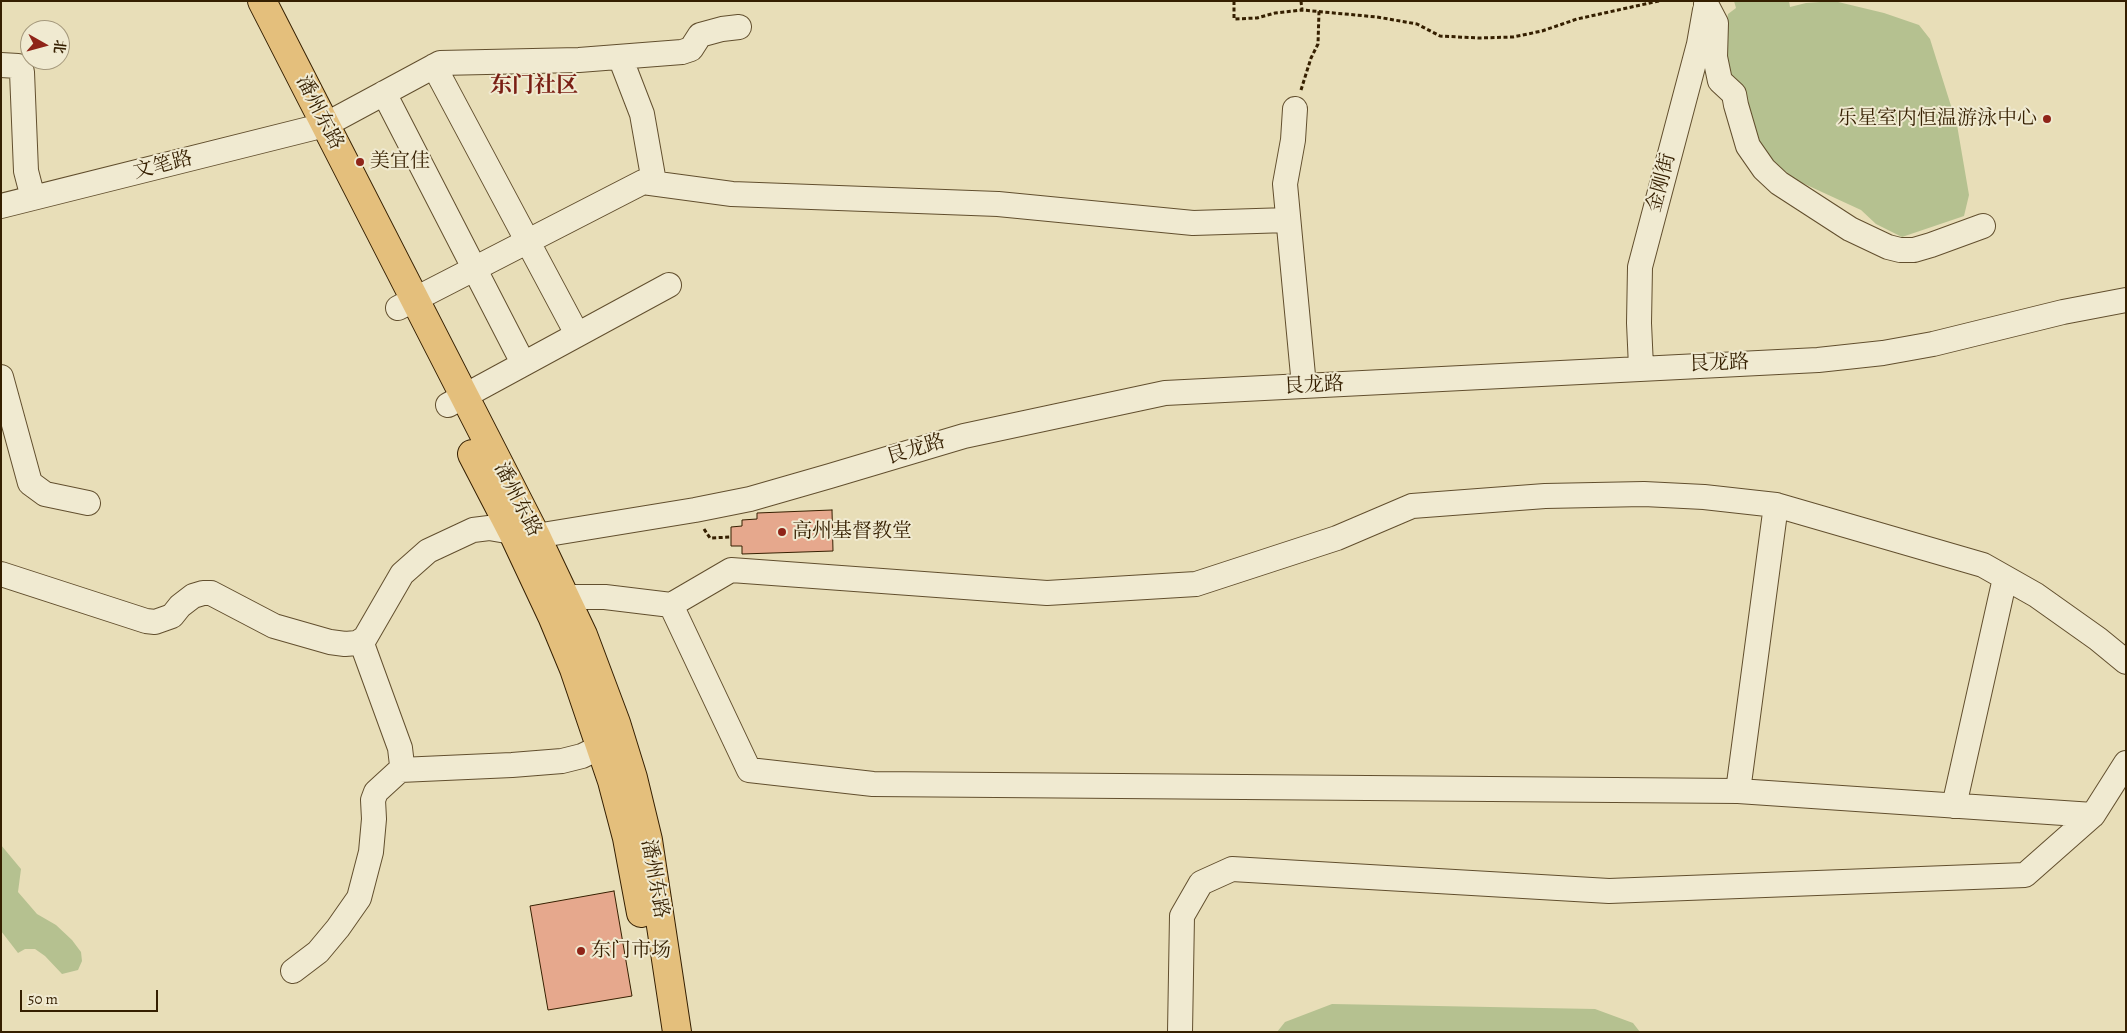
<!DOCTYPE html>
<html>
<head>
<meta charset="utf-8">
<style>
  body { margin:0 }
  #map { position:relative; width:2127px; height:1033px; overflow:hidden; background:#e8deb8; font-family:Alegreya,"Noto Serif SC",serif }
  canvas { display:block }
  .frame { position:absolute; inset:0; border:2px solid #351f00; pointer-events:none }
  .north { position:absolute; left:20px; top:20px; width:50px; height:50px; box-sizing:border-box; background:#f0ead1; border:1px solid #a5997d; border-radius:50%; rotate:97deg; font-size:14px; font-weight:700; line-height:20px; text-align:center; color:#351f00 }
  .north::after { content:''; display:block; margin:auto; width:18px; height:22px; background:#8f2418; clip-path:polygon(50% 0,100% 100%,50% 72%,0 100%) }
  .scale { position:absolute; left:20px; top:990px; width:138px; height:22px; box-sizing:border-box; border:2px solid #351f00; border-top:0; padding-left:6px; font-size:15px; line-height:18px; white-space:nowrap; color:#351f00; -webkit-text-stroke:4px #f0ead1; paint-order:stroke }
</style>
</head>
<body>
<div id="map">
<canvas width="2127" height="1033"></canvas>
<div class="frame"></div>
<div class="north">北</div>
<div class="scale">50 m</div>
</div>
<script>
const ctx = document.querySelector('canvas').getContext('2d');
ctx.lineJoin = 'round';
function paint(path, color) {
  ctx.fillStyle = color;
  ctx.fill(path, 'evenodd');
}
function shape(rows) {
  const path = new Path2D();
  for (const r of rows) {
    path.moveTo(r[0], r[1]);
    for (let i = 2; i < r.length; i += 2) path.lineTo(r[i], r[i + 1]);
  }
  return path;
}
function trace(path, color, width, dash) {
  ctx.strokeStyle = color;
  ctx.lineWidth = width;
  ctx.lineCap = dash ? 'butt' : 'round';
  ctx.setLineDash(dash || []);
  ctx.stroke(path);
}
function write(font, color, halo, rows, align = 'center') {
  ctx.font = font + ' Alegreya,"Noto Serif SC",serif';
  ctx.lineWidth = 4;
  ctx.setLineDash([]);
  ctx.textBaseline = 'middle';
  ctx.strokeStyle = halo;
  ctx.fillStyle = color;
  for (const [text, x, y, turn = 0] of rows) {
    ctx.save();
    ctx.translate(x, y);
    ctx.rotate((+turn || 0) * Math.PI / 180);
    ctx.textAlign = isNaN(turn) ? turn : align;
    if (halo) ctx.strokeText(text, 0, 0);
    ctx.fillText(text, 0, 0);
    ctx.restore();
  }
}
paint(shape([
  [1734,1,1789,1,1790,7,1806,3,1834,1,1884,13,1919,25,1930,39,1957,125,1969,195,1964,216,1902,237,1876,224,1861,210,1798,181,1781,168,1765,152,1757,137,1732,80,1722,49,1728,14,1736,8],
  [1,845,21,869,18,892,37,914,56,925,72,940,81,952,82,961,78,970,62,974,45,956,35,949,25,949,18,953,1,931],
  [1332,1004,1595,1009,1633,1023,1640,1032,1277,1032,1285,1022]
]), '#b5c190');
const building = shape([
  [832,510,833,551,742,554,742,546,731,546,731,527,742,526,742,520,757,519,757,513,832,510],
  [614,891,632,996,548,1010,530,906,614,891]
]);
paint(building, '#e6a88d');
trace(building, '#351f00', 1);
const minor = shape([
  [1706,4,1716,23,1715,57,1720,81,1734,94,1736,105,1748,146,1764,169,1779,183,1850,229,1888,247,1900,250,1914,250,1931,245,1983,226],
  [620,57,642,114,654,182],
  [1,65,18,66,22,72,26,171,33,198],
  [434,66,577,334],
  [384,93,523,363],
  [1295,109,1293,140,1285,184,1304,386],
  [1,206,325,125,440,63,579,60,682,52,691,49,700,35,722,29,739,27],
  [398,308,643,182,732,194,998,204,1193,223,1288,220],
  [1641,367,1639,323,1640,267,1699,44,1705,10],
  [1,377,30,483,45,494,88,503],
  [448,405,669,285],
  [1,574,146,621,155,622,172,616,180,606,193,596,203,593,211,593,274,626,330,642,345,644,357,643,365,638,402,574,428,551,473,530,489,528,536,536,695,510,750,499,830,476,964,436,1165,393,1818,360,1883,353,1933,344,2063,312,2126,300],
  [547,597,605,597,671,605,749,770,873,784,1738,791,2093,815,2126,763],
  [671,605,731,570,1047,593,1196,584,1337,538,1412,506,1545,496,1644,494,1704,497,1776,505,1983,565,2036,595,2098,639,2126,662],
  [400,770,512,765,562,761,582,756,617,739],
  [1738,791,1776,505],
  [1954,806,2005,578],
  [293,971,318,952,338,928,359,898,371,852,374,819,373,800,376,792,400,770,402,765,400,748,361,641],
  [1180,1032,1182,916,1201,883,1232,869,1609,891,2025,875,2093,815]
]);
const major = shape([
  [262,1,536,536,583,635,616,723,633,778,648,840,677,1032],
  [472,454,513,533,552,616,574,669,612,781,627,838,641,913]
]);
trace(minor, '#624f2e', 26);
trace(major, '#351f00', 30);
trace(shape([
  [1234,1,1234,19,1257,18,1275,13,1302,10],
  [1301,1,1302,10,1377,17,1417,24,1440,36,1479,38,1513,37,1542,31,1577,19,1659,1],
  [1301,90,1311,58,1318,44,1319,11],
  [704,529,710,538,731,537]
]), '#351f00', 3, [4, 2.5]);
trace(minor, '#f0ead1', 24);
trace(major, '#e4bf7c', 28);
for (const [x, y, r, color] of [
  [2047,119,5,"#8f2418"],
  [360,162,5,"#8f2418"],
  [782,532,5,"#8f2418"],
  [581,951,5,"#8f2418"]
]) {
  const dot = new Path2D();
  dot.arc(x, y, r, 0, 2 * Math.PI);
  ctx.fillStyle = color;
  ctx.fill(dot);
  trace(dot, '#f0ead1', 2);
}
write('20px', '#351f00', '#f0ead1', [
  ["潘州东路",319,113,63],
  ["文笔路",163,166,-14],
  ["金刚街",1662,183,-75],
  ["艮龙路",1719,364,-2],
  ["艮龙路",1314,386,-3],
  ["艮龙路",916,450,-17],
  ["潘州东路",517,500,63],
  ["潘州东路",654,879,80]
]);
write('20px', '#351f00', '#f0ead1', [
  ["乐星室内恒温游泳中心",2037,119,"right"],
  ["美宜佳",370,162],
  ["高州基督教堂",792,532],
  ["东门市场",591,951]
], 'left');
write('bold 22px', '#7a1f14', '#f0ead1', [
  ["东门社区",534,87]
]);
</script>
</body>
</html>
